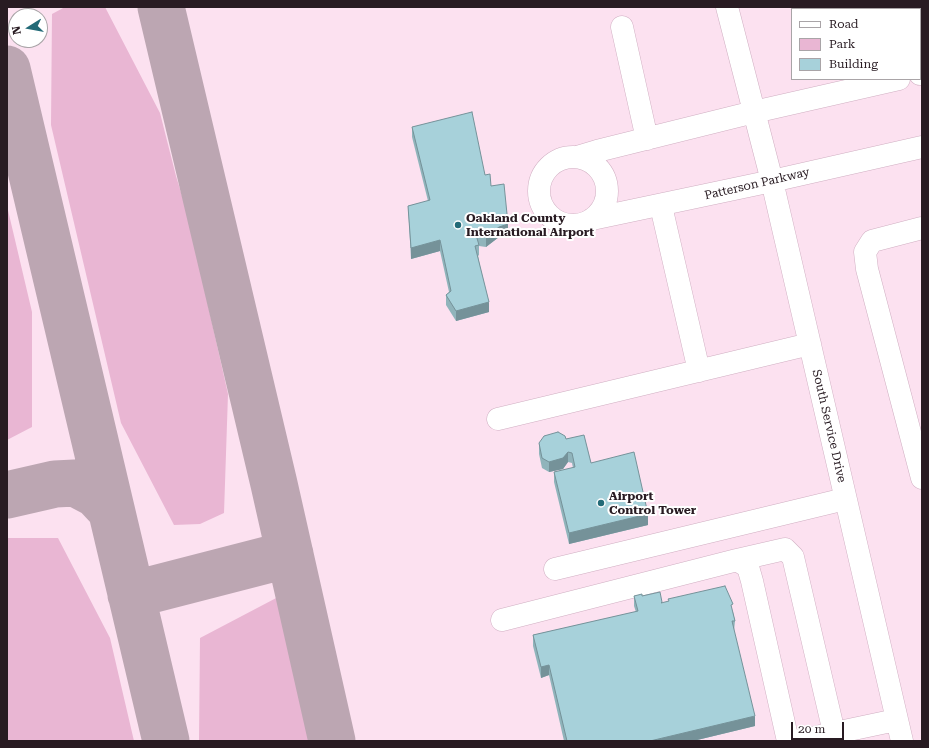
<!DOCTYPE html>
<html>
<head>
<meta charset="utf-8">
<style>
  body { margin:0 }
  #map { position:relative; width:929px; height:748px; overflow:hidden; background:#fce1f0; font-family:"Roboto Serif",serif }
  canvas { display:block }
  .frame { position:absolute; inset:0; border:8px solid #281b22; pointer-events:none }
  .legend { position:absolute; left:791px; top:8px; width:130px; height:72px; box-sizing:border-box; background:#fff; border:1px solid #a9a4a7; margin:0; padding:5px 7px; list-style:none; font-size:12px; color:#281b22 }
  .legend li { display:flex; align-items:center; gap:8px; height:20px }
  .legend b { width:20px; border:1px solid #a9a4a7 }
  .north { position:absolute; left:8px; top:8px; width:40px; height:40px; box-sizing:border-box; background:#fff; border:1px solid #a9a4a7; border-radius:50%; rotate:259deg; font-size:11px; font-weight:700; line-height:16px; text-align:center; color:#281b22 }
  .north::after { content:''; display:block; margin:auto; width:14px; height:18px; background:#226a77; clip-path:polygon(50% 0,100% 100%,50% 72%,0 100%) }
  .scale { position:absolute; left:791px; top:722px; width:53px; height:18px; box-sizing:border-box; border:2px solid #281b22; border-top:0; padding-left:5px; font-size:12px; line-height:14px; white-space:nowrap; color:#281b22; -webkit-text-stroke:3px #fff; paint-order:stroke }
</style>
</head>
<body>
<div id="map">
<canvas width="929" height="748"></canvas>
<div class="frame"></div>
<ul class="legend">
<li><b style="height:5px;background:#fff"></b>Road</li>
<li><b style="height:11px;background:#e9b6d3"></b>Park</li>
<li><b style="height:11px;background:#a7d1da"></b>Building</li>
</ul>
<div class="north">N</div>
<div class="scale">20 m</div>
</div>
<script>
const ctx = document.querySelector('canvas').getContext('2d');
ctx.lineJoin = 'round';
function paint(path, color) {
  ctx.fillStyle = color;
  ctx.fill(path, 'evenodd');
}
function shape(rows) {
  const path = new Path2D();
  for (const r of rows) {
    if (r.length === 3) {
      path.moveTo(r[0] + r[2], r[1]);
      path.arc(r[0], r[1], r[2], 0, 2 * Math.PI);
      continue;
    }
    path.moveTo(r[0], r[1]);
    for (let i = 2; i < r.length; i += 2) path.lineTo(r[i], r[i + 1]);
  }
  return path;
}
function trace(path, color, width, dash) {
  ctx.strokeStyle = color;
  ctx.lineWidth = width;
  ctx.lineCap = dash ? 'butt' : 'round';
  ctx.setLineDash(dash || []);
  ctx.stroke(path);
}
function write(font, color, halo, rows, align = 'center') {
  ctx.font = font + ' "Roboto Serif",serif';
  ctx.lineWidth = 4;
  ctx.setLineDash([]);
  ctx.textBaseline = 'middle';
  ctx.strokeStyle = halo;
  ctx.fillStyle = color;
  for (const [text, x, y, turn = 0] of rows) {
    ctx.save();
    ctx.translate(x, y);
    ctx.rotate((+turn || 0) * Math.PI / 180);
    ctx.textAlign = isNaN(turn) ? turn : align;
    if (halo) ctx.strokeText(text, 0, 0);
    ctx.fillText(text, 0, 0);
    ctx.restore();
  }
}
paint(shape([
  [65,7,105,7,160,113,176,176,187,212,228,394,224,513,200,524,174,525,121,423,51,125,52,14],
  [7,206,32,312,32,427,7,440],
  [7,538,58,538,110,638,134,741,7,741],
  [280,596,285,608,316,741,199,741,200,638]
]), '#e9b6d3');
trace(shape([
  [161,7,274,484,332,741],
  [7,69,166,741],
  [7,495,55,484,75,483,96,494,111,510],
  [131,595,290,554]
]), '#bca6b2', 47);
const minor = shape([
  [727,7,772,181,902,741],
  [622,27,647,139],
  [920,74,922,74],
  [573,191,34],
  [577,157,597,151,754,112,899,79],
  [661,206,699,371],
  [592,219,772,181,922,147],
  [922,228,872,241,865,252,867,269,922,478],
  [498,419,810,344],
  [737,560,785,549,793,557,836,741],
  [555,569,845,499],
  [502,620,737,560,748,567,752,581,788,741],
  [797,741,896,720]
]);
trace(minor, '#d0afc2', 23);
trace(minor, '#fff', 22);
paint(shape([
  [412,127,485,175,491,186,508,234,499,237,486,247,479,246,479,255,478,256,489,312,456,321,446,305,446,295,449,292,440,251,411,259,408,206,428,201,412,137],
  [566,439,591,463,648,525,569,544,554,482,554,472,573,468,572,463,568,462,563,469,549,472,542,468,539,454,539,443],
  [634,596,642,596,662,603,733,612,735,621,734,631,755,726,693,741,564,741,549,675,541,678,533,646,533,635,636,612,634,606]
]), '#90b4bb');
paint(shape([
  [855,7,898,7,890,9,847,9],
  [508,224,508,234,499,237,486,247,486,237,499,227],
  [440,240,440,251,411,259,411,248],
  [489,302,489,312,456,321,456,311],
  [568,452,568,462,563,469,549,472,549,462],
  [648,514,648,525,569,544,569,533],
  [549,665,549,675,541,678,541,667],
  [755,716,755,726,693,741,650,741]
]), '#759299');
const building = shape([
  [836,7,855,7,847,9,836,9,836,7],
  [472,112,485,175,490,174,491,186,504,184,508,224,499,227,486,237,476,235,479,245,475,246,489,302,456,311,446,295,451,291,440,240,411,248,408,206,430,200,412,127,472,112],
  [558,432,565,436,566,439,584,435,591,463,634,452,648,514,569,533,554,472,575,467,572,453,568,452,563,458,549,462,542,458,539,443,544,436,558,432],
  [725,586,733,604,731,605,735,621,732,621,755,716,650,741,567,741,549,665,541,667,533,635,638,611,634,596,642,594,642,596,660,592,662,602,661,603,669,601,668,599,725,586]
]);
paint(building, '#a7d1da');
trace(building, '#759299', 1);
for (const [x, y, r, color] of [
  [458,225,4,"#226a77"],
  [601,503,4,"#226a77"]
]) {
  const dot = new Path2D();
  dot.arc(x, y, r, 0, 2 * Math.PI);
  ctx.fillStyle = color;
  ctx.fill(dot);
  trace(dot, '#fff', 1.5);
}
write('12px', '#281b22', '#fff', [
  ["Patterson Parkway",757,184,-13],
  ["South Service Drive",829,426,77]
]);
write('bold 12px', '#281b22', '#fff', [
  ["Oakland County",466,218],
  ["International Airport",466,232],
  ["Airport",609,496],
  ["Control Tower",609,510]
], 'left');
</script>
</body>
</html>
